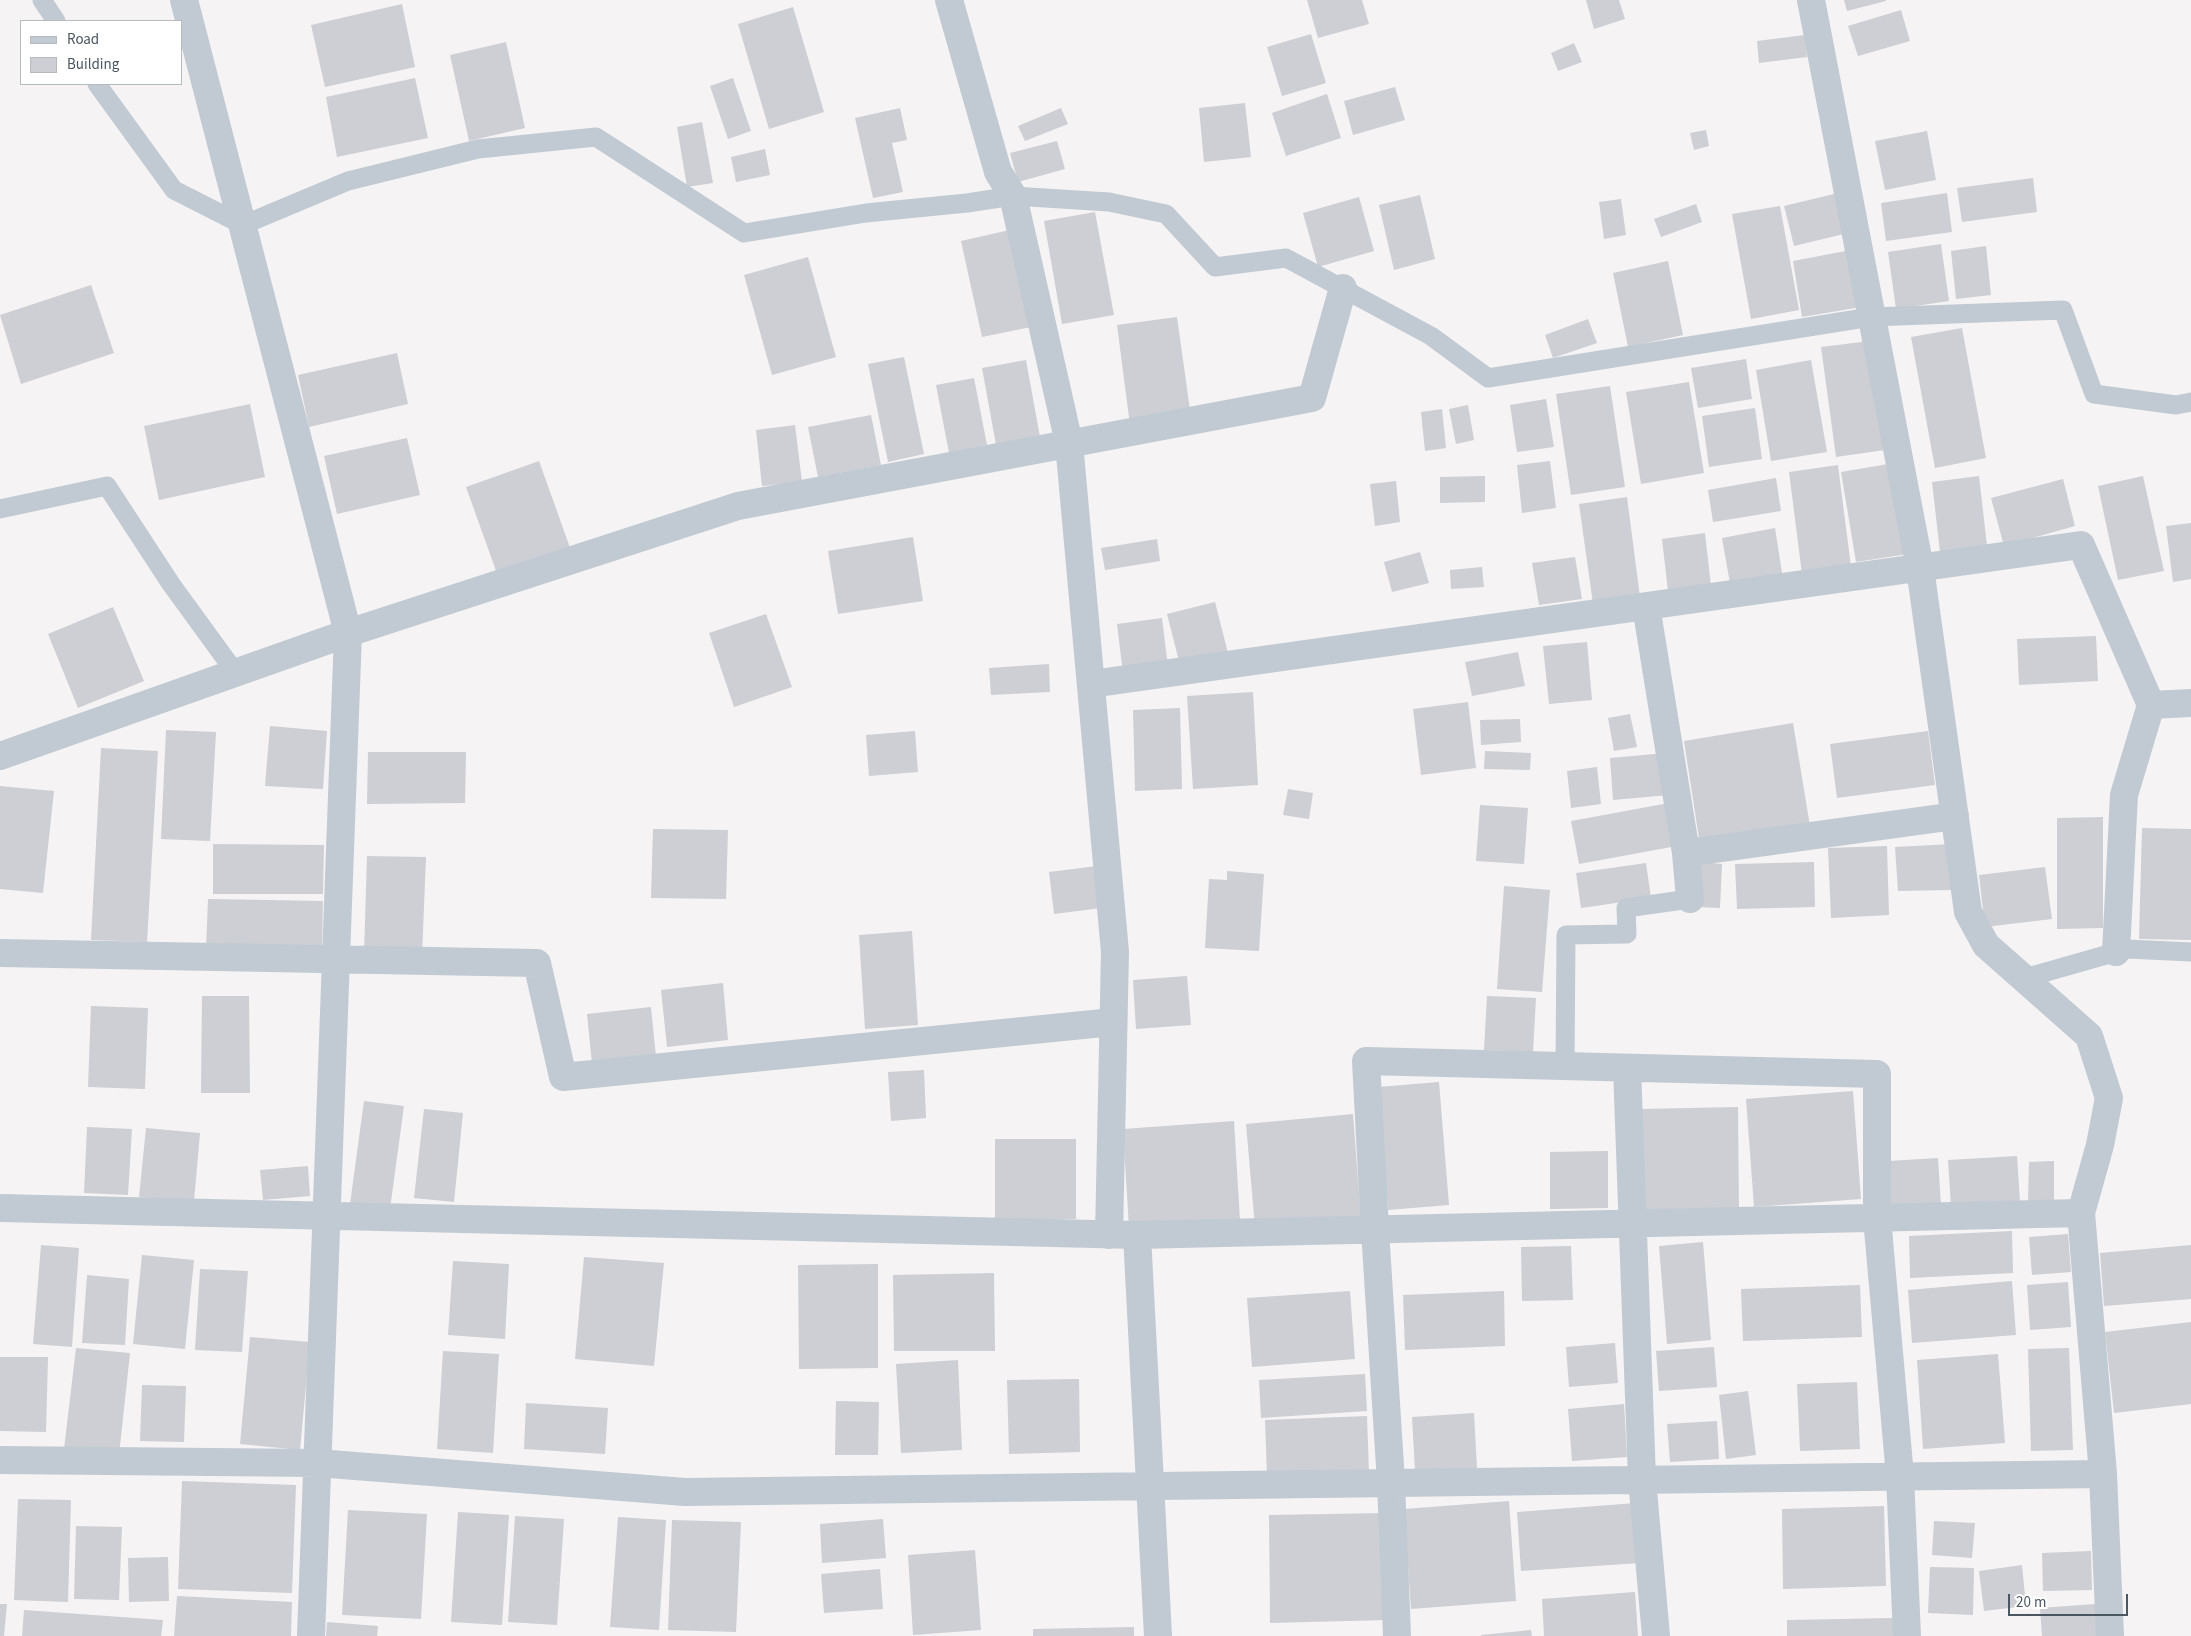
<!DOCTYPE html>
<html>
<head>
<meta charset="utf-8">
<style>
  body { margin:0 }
  #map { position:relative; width:2191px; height:1636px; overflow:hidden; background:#f5f3f3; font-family:"Source Sans 3",sans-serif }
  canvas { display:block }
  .legend { position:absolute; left:20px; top:20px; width:162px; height:65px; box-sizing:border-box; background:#fff; border:1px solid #b7bbc0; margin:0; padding:6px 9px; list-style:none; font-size:15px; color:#4a5661 }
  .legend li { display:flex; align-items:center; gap:10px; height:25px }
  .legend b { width:25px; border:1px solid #b7bbc0 }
  .scale { position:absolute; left:2008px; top:1594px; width:120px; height:22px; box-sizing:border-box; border:2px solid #4a5661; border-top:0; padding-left:6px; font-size:15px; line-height:18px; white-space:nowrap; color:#4a5661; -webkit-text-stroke:4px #fff; paint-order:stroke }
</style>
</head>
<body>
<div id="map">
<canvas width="2191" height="1636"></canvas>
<ul class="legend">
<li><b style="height:6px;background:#c1cad2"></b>Road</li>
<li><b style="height:14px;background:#cdcfd5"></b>Building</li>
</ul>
<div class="scale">20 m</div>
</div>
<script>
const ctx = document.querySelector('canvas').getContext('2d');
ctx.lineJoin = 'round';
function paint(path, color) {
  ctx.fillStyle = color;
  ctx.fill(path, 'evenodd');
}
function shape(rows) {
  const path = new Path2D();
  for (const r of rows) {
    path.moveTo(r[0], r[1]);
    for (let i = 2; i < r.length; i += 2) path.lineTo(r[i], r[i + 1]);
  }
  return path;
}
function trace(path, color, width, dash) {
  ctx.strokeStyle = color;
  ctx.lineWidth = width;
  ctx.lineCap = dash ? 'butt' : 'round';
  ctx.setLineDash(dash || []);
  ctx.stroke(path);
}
paint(shape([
  [1307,0,1362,0,1369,24,1318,38],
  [1586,0,1619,0,1625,19,1594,29],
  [1844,0,1886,0,1886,1,1847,11],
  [402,4,415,67,325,87,311,25],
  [793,7,824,112,769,129,738,24],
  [1901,10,1910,41,1858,56,1848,26],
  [1311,34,1326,83,1282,96,1267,47],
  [1805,35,1807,57,1759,63,1757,41],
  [506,42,525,128,469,141,450,55],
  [1574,43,1582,62,1558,71,1551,53],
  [415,78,428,138,337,157,326,97],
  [733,78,751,131,728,139,710,86],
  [1395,87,1405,120,1353,135,1344,101],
  [1327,94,1341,138,1286,156,1272,113],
  [1245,103,1251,157,1204,162,1199,108],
  [900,108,907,140,892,143,903,192,873,198,855,118],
  [1061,108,1068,124,1025,141,1018,126],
  [702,122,713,183,687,187,677,127],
  [1706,130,1709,146,1694,150,1690,133],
  [1927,131,1936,180,1885,190,1875,141],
  [1057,141,1065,169,1018,182,1010,153],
  [765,149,770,175,736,182,731,157],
  [2033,178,2037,212,1962,222,1957,188],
  [1838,193,1848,233,1794,246,1784,206],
  [1947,193,1952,232,1886,241,1881,203],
  [1420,195,1435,259,1394,270,1379,205],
  [1359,197,1374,251,1318,267,1303,213],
  [1621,199,1626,235,1604,239,1599,202],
  [1696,204,1702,222,1661,237,1654,219],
  [1780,206,1799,310,1751,319,1732,214],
  [1095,212,1114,315,1062,324,1044,221],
  [1014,229,1036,326,982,337,961,241],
  [1941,244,1949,301,1896,309,1888,252],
  [1986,246,1991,295,1956,299,1951,251],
  [1851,250,1861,307,1802,317,1793,261],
  [808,257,836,357,772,375,744,275],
  [1668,261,1683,335,1628,347,1613,273],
  [91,285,114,353,21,384,0,315],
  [1177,317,1191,417,1130,425,1117,325],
  [1588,319,1597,343,1553,358,1545,335],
  [1962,328,1986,458,1935,468,1911,337],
  [1870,341,1885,450,1836,457,1821,347],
  [397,353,408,404,309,427,298,375],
  [904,357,924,454,888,462,868,364],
  [1746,359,1752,399,1698,408,1691,368],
  [1026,360,1040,437,996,445,982,368],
  [1811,360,1827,452,1771,461,1756,370],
  [974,378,987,445,949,453,936,385],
  [1689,382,1704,473,1641,484,1626,392],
  [1610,386,1625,487,1571,495,1556,394],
  [1546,399,1554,447,1517,452,1510,405],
  [250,404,265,477,159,500,144,426],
  [1468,405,1474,440,1456,444,1449,409],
  [1755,408,1762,459,1709,467,1702,416],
  [1442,409,1446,448,1425,451,1421,412],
  [871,415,881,465,818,477,808,427],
  [795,425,802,482,762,486,756,430],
  [407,438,420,495,337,514,324,456],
  [539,461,573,556,500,582,466,487],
  [1550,461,1556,508,1522,513,1517,465],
  [1894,463,1908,554,1856,562,1841,472],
  [1838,465,1851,567,1802,574,1789,472],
  [1485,476,1485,502,1440,503,1440,477],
  [1979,476,1987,546,1940,552,1932,482],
  [2143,476,2164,571,2118,580,2098,486],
  [1776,478,1781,511,1713,522,1708,490],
  [2063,479,2075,526,2004,546,1991,498],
  [1396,481,1400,522,1375,526,1370,484],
  [1627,497,1640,597,1593,604,1579,504],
  [2191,523,2191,579,2173,582,2166,526],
  [1775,528,1783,579,1731,589,1722,538],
  [1705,533,1711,586,1668,591,1662,539],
  [913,537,923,601,838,614,828,551],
  [1157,539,1160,561,1105,570,1101,548],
  [1420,552,1429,583,1392,592,1384,562],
  [1575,557,1582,599,1539,605,1532,563],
  [1482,567,1484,587,1451,589,1450,570],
  [1215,602,1228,653,1180,665,1167,614],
  [113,607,144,681,78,708,48,634],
  [766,614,792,687,734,707,709,633],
  [1162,618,1168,667,1123,673,1117,624],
  [2096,636,2098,681,2019,685,2017,639],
  [1587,642,1592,700,1549,704,1543,646],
  [1518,652,1525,686,1472,696,1465,662],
  [1049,664,1050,692,991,695,989,668],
  [1253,692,1258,785,1193,789,1187,696],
  [1468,702,1476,768,1421,775,1413,709],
  [1180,708,1182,789,1135,791,1133,710],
  [1630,714,1637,747,1614,751,1608,718],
  [1520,719,1521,742,1481,745,1480,720],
  [1793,723,1810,826,1700,845,1684,741],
  [270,726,327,731,323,789,265,786],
  [166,730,216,732,210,841,161,839],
  [915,731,918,772,869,776,866,735],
  [1928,731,1935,785,1837,798,1830,744],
  [101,748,158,751,147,942,91,940],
  [1485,751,1531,753,1530,770,1484,769],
  [368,752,466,752,465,803,367,804],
  [1666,753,1669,795,1613,800,1610,758],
  [1597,767,1601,804,1571,808,1567,771],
  [0,786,54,791,43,893,0,889],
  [1288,789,1313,793,1309,819,1283,815],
  [1669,803,1677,846,1579,864,1571,821],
  [1480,805,1528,808,1524,864,1476,861],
  [2103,817,2103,928,2057,929,2057,818],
  [2142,828,2191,829,2191,940,2139,939],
  [653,829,728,830,726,899,651,898],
  [213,844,324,845,323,894,213,894],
  [1952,844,1953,890,1898,891,1895,847],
  [1887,846,1889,915,1831,918,1828,848],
  [367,856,426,857,422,956,364,955],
  [1700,862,1722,864,1720,908,1697,907],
  [1814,862,1815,907,1737,909,1735,864],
  [1646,863,1651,898,1581,908,1576,873],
  [1105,865,1109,907,1054,914,1049,872],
  [2045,867,2052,919,1985,927,1979,875],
  [1227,871,1264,874,1259,951,1205,948,1209,879,1227,880],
  [1504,886,1550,890,1542,992,1497,989],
  [208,899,323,901,322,953,206,951],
  [912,931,918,1025,865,1029,859,935],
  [1187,976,1191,1025,1136,1029,1133,980],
  [723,983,728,1040,667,1047,661,990],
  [202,996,249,996,250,1093,201,1093],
  [1487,996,1536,998,1533,1052,1484,1050],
  [91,1006,148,1008,145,1089,88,1087],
  [651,1007,656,1057,592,1064,587,1014],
  [924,1070,926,1118,891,1121,888,1072],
  [1439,1082,1449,1205,1388,1210,1378,1087],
  [1853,1091,1861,1199,1754,1207,1746,1099],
  [364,1101,404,1106,390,1209,350,1204],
  [1738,1107,1739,1213,1640,1215,1640,1109],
  [424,1109,463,1113,454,1202,414,1198],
  [1353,1114,1361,1218,1255,1227,1246,1124],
  [1234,1121,1240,1220,1129,1228,1123,1129],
  [87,1127,132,1129,128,1195,84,1193],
  [146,1128,200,1133,194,1201,139,1197],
  [995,1139,1076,1139,1076,1219,995,1219],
  [1608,1151,1608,1208,1550,1209,1550,1152],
  [2017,1156,2020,1202,1951,1207,1948,1160],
  [1938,1158,1941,1205,1891,1208,1888,1161],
  [2054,1161,2054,1202,2028,1202,2029,1162],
  [308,1166,310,1196,263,1200,260,1170],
  [2012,1231,2013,1273,1910,1278,1909,1236],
  [2068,1234,2071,1272,2032,1275,2029,1237],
  [1703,1242,1711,1340,1667,1344,1659,1246],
  [41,1245,79,1248,72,1347,33,1344],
  [2191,1245,2191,1299,2104,1306,2100,1253],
  [1571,1246,1573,1300,1522,1301,1521,1247],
  [142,1255,194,1260,185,1349,133,1344],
  [584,1257,664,1263,654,1366,575,1359],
  [453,1261,509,1264,505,1339,448,1335],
  [878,1264,878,1368,799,1369,798,1265],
  [200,1269,248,1271,242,1352,195,1350],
  [994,1273,995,1351,894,1351,893,1275],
  [87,1275,129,1279,125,1345,82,1343],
  [2012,1281,2016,1335,1912,1343,1908,1290],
  [2068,1282,2071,1327,2030,1330,2027,1285],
  [1860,1285,1862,1337,1743,1341,1741,1289],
  [1350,1291,1355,1359,1252,1367,1247,1298],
  [1504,1291,1505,1346,1405,1350,1403,1295],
  [2191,1322,2191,1404,2114,1413,2105,1332],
  [250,1337,310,1342,300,1450,240,1444],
  [1615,1343,1618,1383,1569,1387,1566,1347],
  [1714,1347,1717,1387,1659,1391,1656,1351],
  [76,1348,130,1353,119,1455,64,1449],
  [2069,1348,2073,1450,2031,1451,2028,1349],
  [443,1351,499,1354,493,1453,437,1449],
  [1998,1354,2005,1443,1923,1449,1917,1360],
  [0,1357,48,1357,46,1432,0,1431],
  [958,1360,962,1450,901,1453,896,1364],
  [1365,1374,1367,1411,1261,1418,1259,1380],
  [1079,1379,1080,1452,1009,1454,1007,1380],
  [1857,1382,1860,1449,1800,1451,1797,1384],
  [142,1385,186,1386,184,1442,140,1441],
  [1748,1391,1756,1455,1726,1459,1719,1395],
  [836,1401,879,1402,878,1455,835,1455],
  [526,1403,608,1408,605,1454,524,1449],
  [1624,1404,1627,1457,1572,1461,1568,1409],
  [1474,1413,1477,1468,1415,1471,1412,1417],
  [1367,1416,1369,1473,1267,1477,1265,1420],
  [1717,1421,1719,1459,1670,1462,1667,1424],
  [182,1481,296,1485,292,1593,178,1589],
  [18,1499,71,1500,68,1602,14,1600],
  [1509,1501,1516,1601,1411,1609,1404,1509],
  [1636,1503,1640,1563,1521,1571,1517,1512],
  [1884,1506,1886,1586,1783,1589,1782,1509],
  [348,1510,427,1514,421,1619,342,1615],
  [458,1512,509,1515,502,1625,451,1622],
  [1385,1513,1387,1620,1270,1623,1269,1515],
  [515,1516,564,1519,557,1625,508,1622],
  [618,1517,666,1520,659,1630,610,1627],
  [883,1519,886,1558,822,1563,820,1524],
  [672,1520,741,1522,736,1632,668,1630],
  [1934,1521,1975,1523,1972,1558,1932,1555],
  [76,1526,122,1527,119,1600,74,1599],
  [975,1550,981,1630,913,1635,908,1555],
  [2091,1551,2092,1590,2043,1591,2042,1553],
  [168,1557,169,1601,129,1602,128,1558],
  [2022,1565,2026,1606,1984,1611,1979,1571],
  [1930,1567,1974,1568,1973,1615,1928,1613],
  [880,1569,883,1609,824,1613,821,1574],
  [1635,1592,1638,1636,1544,1636,1542,1599],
  [177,1596,292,1602,291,1636,174,1636],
  [0,1604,7,1604,4,1636,0,1636],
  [2095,1604,2097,1636,2042,1636,2040,1608],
  [24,1610,163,1620,161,1636,22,1636],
  [1894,1618,1895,1636,1787,1636,1787,1620],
  [327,1622,378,1626,377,1636,326,1636],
  [1134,1627,1134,1636,1033,1636,1033,1629],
  [1531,1630,1532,1636,1481,1636,1481,1635]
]), '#cdcfd5');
trace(shape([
  [42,0,56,21],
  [97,84,174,190,243,225,348,181,478,149,596,137,744,233,866,213,967,203,1013,196,1109,202,1166,214,1215,267,1286,258,1431,336,1488,378,1871,317,2063,310,2094,394,2176,405,2191,402],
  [0,509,107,486,171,584,235,672],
  [2025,978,2127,949,2191,952],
  [1565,1066,1566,935,1627,934,1626,908,1690,899]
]), '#c1cad2', 19);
trace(shape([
  [184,0,348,633,311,1636],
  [949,0,998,172,1013,196,1069,443,1115,952,1109,1235],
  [1811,0,1920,568,1968,912,1986,945,2089,1036,2109,1098,2100,1145,2081,1213,2103,1474,2110,1636],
  [1646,606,1686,853,1690,899],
  [1091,684,2081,545,2151,705,2124,795,2116,952],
  [2151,705,2191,703],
  [0,756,348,633,738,506,1312,398,1343,288],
  [1686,853,1955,816],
  [0,953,537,963,563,1077,1113,1022],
  [1627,1068,1642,1479,1656,1636],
  [0,1208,1137,1235,2081,1213],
  [1137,1235,1158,1636],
  [0,1460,317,1463,685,1492,2103,1474],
  [1397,1636,1391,1482,1375,1230,1366,1061,1877,1074,1877,1218,1900,1476,1907,1636]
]), '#c1cad2', 28);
</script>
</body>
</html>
